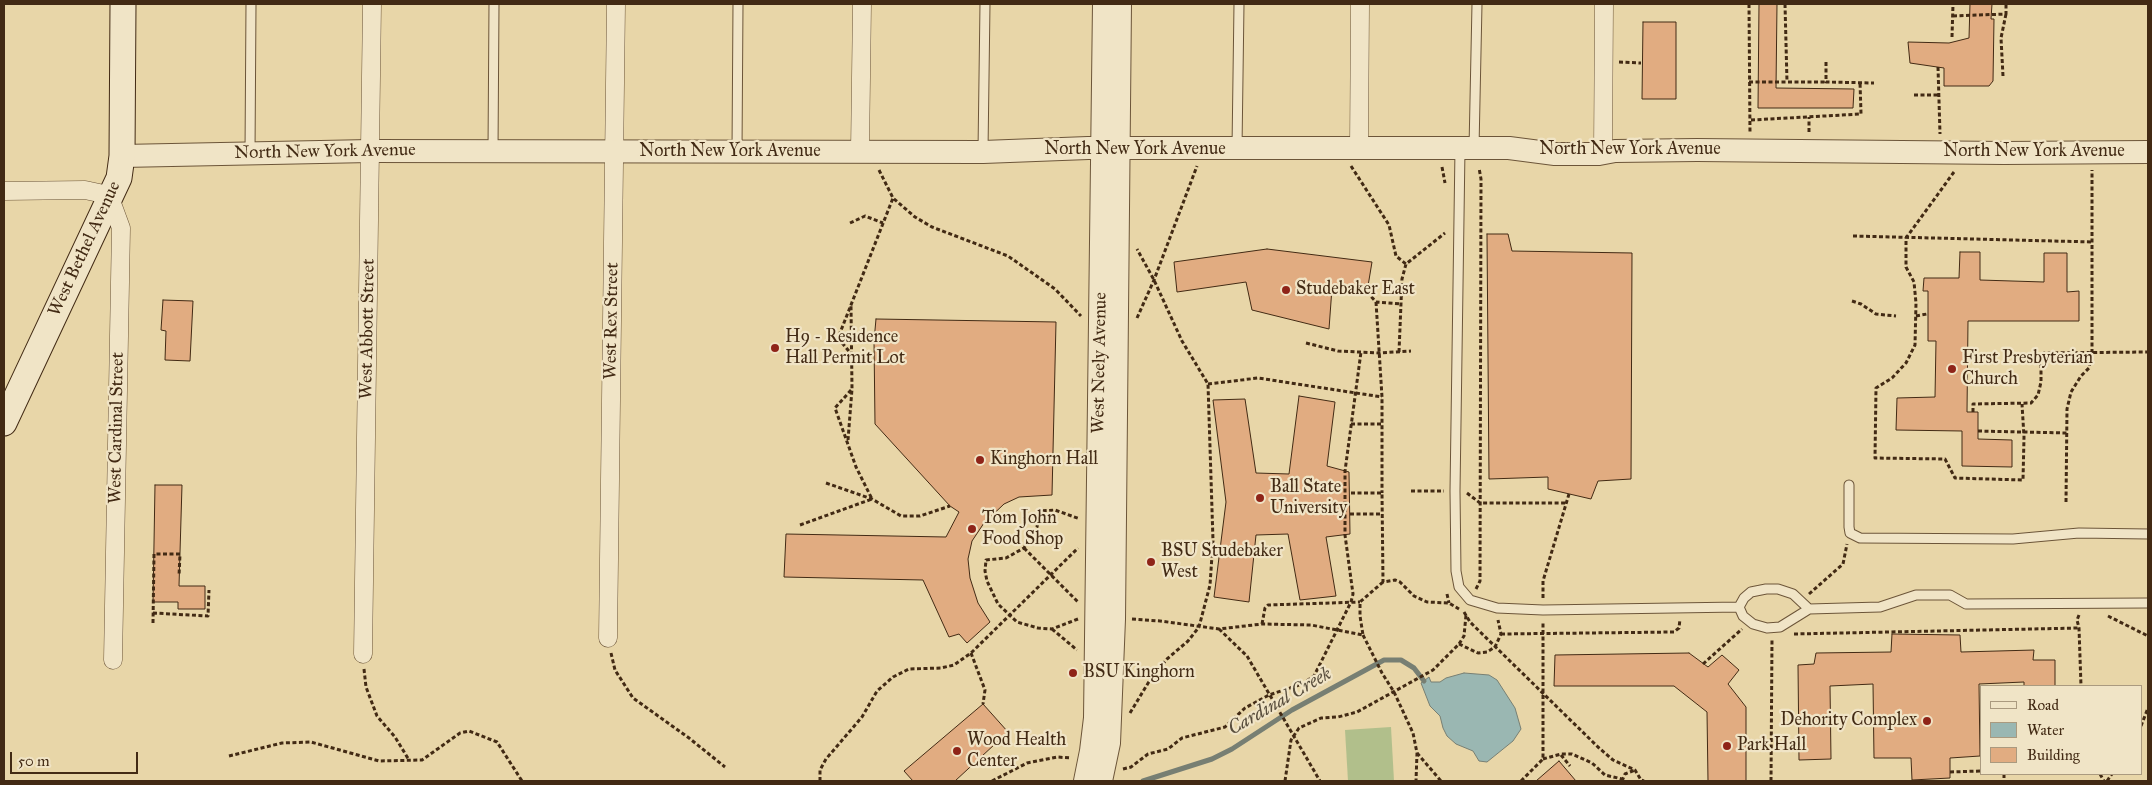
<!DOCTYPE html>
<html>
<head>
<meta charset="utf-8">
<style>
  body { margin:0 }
  #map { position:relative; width:2152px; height:785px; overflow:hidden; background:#e8d6a8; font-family:"IM FELL Great Primer",serif }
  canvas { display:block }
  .frame { position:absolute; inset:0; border:5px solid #422a14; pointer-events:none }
  .legend { position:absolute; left:1980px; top:685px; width:162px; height:90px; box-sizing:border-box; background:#f0e4c6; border:1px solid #aa9a7f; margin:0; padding:6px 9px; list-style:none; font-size:15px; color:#422a14 }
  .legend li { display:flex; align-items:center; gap:10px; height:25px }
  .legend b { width:25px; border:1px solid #aa9a7f }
  .scale { position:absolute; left:10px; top:752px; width:128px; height:22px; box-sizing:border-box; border:2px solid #422a14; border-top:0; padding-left:6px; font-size:15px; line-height:18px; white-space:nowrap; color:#422a14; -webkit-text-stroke:4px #f0e4c6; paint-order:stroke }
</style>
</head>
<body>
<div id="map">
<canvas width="2152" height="785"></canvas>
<div class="frame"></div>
<ul class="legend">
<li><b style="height:6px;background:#f0e4c6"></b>Road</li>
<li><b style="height:14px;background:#9ab7b2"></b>Water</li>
<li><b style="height:14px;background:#e1ac81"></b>Building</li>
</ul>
<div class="scale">50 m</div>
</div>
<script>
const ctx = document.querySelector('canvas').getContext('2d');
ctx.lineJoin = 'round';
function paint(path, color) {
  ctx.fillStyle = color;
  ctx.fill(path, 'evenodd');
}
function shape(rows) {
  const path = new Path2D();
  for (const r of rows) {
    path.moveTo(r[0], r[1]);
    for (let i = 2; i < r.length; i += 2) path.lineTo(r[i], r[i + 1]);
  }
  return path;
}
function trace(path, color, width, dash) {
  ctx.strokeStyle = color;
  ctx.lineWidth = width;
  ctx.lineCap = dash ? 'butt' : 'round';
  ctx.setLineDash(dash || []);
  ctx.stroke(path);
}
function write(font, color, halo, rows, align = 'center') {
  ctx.font = font + ' "IM FELL Great Primer",serif';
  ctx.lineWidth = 4.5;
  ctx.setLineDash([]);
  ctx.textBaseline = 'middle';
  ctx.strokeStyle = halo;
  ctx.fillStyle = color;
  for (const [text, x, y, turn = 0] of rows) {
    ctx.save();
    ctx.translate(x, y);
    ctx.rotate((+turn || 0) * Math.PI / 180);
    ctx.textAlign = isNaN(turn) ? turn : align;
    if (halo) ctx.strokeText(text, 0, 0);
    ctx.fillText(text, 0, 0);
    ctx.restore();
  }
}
paint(shape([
  [1391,727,1394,781,1348,781,1345,730]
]), '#b1bf8b');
const water = shape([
  [1464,673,1489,675,1497,680,1515,708,1521,729,1513,741,1487,762,1479,761,1473,751,1456,744,1447,736,1443,728,1440,716,1430,706,1421,683,1429,677,1431,682,1440,682,1446,678,1464,673]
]);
paint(water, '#9ab7b2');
trace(water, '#777f73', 1);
trace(shape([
  [1143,781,1212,759,1232,749,1292,710,1384,660,1401,660,1414,668,1424,681]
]), '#777f73', 5);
const building = shape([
  [1759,4,1777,4,1776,88,1854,89,1853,108,1758,108,1759,4],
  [1970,4,1992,4,1991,19,1994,19,1993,81,1989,86,1944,86,1944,68,1910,63,1908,42,1949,43,1969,38,1970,4],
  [1643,22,1676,22,1676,99,1642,99,1643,22],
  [1487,234,1508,234,1512,251,1632,253,1631,479,1598,481,1591,499,1548,489,1548,477,1489,479,1487,234],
  [1267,249,1372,262,1367,292,1332,288,1329,329,1252,310,1246,282,1177,292,1174,262,1267,249],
  [1960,252,1980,252,1980,280,2044,282,2044,253,2067,253,2067,292,2079,291,2079,321,1968,321,1967,412,1978,412,1978,439,2012,440,2012,467,1962,466,1962,431,1896,430,1897,398,1935,397,1936,341,1928,341,1928,291,1923,291,1924,278,1959,278,1960,252],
  [163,300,193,301,190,361,165,360,166,331,161,330,163,300],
  [876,319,1056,322,1052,495,1019,497,1004,504,984,523,972,541,968,559,970,578,978,603,990,622,967,643,959,634,949,637,923,580,784,577,786,534,946,537,959,512,950,506,875,424,874,341,876,319],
  [1299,396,1335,402,1327,466,1349,472,1350,534,1326,537,1336,596,1300,600,1288,534,1256,535,1249,602,1214,597,1226,502,1213,400,1245,399,1256,473,1289,474,1299,396],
  [155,485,182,485,179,586,205,586,205,609,178,609,178,602,153,602,155,485],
  [1892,634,1960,635,1961,652,2034,650,2033,660,2055,660,2055,686,2024,686,2024,682,1979,684,1980,756,1950,758,1950,778,1912,780,1911,758,1874,758,1873,684,1830,686,1831,759,1799,760,1798,665,1814,664,1816,653,1891,652,1892,634],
  [1689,653,1708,667,1722,655,1739,670,1728,684,1746,707,1746,781,1708,781,1707,712,1674,686,1554,686,1555,655,1689,653],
  [983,704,1008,732,955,781,913,781,904,771,983,704],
  [1559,761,1576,781,1536,781,1559,761]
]);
paint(building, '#e1ac81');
trace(building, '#422a14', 1);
const service = shape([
  [1237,148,1239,4],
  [1474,148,1477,4],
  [1460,149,1455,491,1456,571,1459,587,1470,600,1497,608,1543,610,1739,607],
  [493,151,494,4],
  [737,151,738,4],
  [983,151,985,4],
  [250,153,251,4],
  [1849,485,1849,527,1850,533,1860,538,2013,539,2079,533,2148,534],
  [1809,609,1793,594,1778,589,1766,589,1751,592,1744,598,1739,607,1743,616,1753,624,1767,628,1780,627,1809,609,1880,607,1916,595,1950,595,1966,604,2148,603]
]);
const minor = shape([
  [1359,149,1360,4],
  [860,151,862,4],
  [1603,153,1604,4],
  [4,191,85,190,99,193,110,198,121,228,113,660],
  [608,638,616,4],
  [363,654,372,4]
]);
const tertiary = shape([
  [122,156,370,151,983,152,1088,148,1509,148,1555,154,1599,154,1615,151,1697,150,2004,153,2148,152],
  [1085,781,1091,751,1095,718,1104,4],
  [1101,781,1109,743,1114,619,1120,4]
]);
const secondary = shape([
  [4,423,119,178,122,156,123,4]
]);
trace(service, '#6c5539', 11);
trace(minor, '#6c5539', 19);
trace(tertiary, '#6c5539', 24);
trace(secondary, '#422a14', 27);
trace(shape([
  [1749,4,1750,133],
  [1785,4,1787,82],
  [1953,16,2006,14,2006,4],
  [1952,37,1953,4],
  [1619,62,1641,63],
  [1826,62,1826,82,1874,83],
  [1938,67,1940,134],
  [2003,76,2001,38,2006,14],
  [1749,82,1826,82],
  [1914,95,1938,95],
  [1751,120,1861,114,1860,82],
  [1809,132,1809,117],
  [1351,166,1389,225,1396,256,1406,264],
  [1442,167,1445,183],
  [879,170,893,198,915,217,932,227,1008,256,1055,289,1081,316],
  [1954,172,1906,238,1906,267,1914,282,1916,303,1915,345,1906,363,1892,378,1876,388,1875,458,1945,459,1955,478,2023,480,2024,437,2022,404],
  [850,223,865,216,883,223],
  [1853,236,2093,242],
  [1367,292,1376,302,1402,304],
  [1852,301,1861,304,1876,314,1896,316],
  [1376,302,1382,397,1382,493],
  [1916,316,1927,314],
  [1137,318,1154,280,1197,166],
  [853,340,874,341],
  [1306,343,1338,351,1379,353,1411,351],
  [1399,352,1402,279,1406,264,1445,233],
  [853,356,838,338,893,198],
  [1208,384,1258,378,1382,397],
  [1973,412,1973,404,2031,403,2038,395,2041,382,2041,358,2044,353,2148,352],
  [1351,424,1382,424],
  [1978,431,2067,433],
  [848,440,852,389,851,306],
  [826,483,872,499,901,516,920,516,950,506],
  [1411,491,1444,491],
  [1351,493,1382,493,1383,582,1395,580,1400,582,1414,596,1427,602,1449,603,1459,609],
  [1467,493,1480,503,1566,503],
  [2066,502,2067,409,2071,392,2081,376,2089,368,2092,353,2092,170],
  [1350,514,1382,514],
  [800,525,872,499,856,467,835,408,852,389],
  [1024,548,1078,602],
  [1476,589,1480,581,1481,179,1479,168],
  [1447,594,1449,603],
  [1809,594,1843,564,1847,544],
  [1543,598,1543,581,1569,494],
  [1464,612,1470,622,1598,747,1613,760,1635,770,1641,780,1644,781],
  [153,613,208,616,209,590],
  [2079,615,2077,620,2079,628,2081,686],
  [2108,616,2148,636],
  [1078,619,1052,629,1038,628,1017,622,998,604,987,581,985,571,986,560,1006,558,1024,548,1037,527,1040,511,1055,510,1080,519],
  [1132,619,1160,621,1219,629,1262,624,1311,625,1363,635,1360,616,1360,602,1383,582],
  [153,623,154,554,180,554,179,576],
  [1262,624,1265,608,1268,605,1360,602],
  [1052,629,1077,650],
  [1219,629,1247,656,1320,781],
  [1501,634,1674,632,1679,628,1680,619],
  [1794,634,2079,628],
  [1363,635,1382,673,1394,692,1413,733,1417,753,1416,781],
  [1459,644,1478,653,1487,652,1495,647,1501,634,1498,620],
  [611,653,615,670,633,698,689,738,725,767],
  [971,653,985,690,983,704],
  [1703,664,1742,629],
  [364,669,366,687,377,716,395,737,409,760],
  [1130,713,1153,675,1167,659,1188,641,1199,627,1210,585,1213,541,1208,384,1182,341,1154,280,1137,249],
  [2141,726,2148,708],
  [1417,753,1441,781],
  [1561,755,1570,766],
  [229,756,282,743,311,742,379,761,422,760,460,733,469,731,497,742,522,781],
  [1543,759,1561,754,1572,754,1592,763,1605,775,1622,779],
  [1123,769,1131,767,1148,754,1168,749,1182,738,1225,727,1245,708,1269,695,1302,684,1314,676,1351,602,1353,594,1345,535,1345,471,1361,352],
  [1950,772,1981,771],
  [2004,774,2004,781],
  [2100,774,2104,781],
  [820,781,820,770,826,759,862,717,877,691,893,677,909,669,941,668,954,665,971,653,1078,548],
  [992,781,1027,763,1057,757,1071,758],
  [1285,781,1291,740,1299,728,1321,718,1338,717,1357,712,1433,670,1459,644,1464,636,1466,615],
  [1521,781,1543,759,1543,621],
  [1622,781,1625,774,1635,770],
  [1771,781,1772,639],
  [2107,781,2112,774]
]), '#422a14', 3, [4, 2.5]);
trace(service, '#f0e4c6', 9);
trace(minor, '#f0e4c6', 18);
trace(tertiary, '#f0e4c6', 22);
trace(secondary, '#f0e4c6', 25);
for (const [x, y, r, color] of [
  [1286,290,5,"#8f2418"],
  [775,348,5,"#8f2418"],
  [1952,369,5,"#8f2418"],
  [980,460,5,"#8f2418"],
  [1260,498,5,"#8f2418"],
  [972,529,5,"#8f2418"],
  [1151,562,5,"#8f2418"],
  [1073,673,5,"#8f2418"],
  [1927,721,5,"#8f2418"],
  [1727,746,5,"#8f2418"],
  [957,751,5,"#8f2418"]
]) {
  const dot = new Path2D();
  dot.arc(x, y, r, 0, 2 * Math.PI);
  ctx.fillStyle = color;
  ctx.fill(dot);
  trace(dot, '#f0e4c6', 2);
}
write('18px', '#422a14', '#f0e4c6', [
  ["North New York Avenue",1135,150],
  ["North New York Avenue",1630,150],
  ["North New York Avenue",325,152,-1],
  ["North New York Avenue",730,152],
  ["North New York Avenue",2034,152],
  ["West Bethel Avenue",85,249,-65],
  ["West Rex Street",612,321,-89],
  ["West Abbott Street",368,329,-89],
  ["West Neely Avenue",1100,363,-89],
  ["West Cardinal Street",117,428,-89]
]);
write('18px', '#422a14', '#f0e4c6', [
  ["Studebaker East",1296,290],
  ["H9 - Residence",785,338],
  ["Hall Permit Lot",785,359],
  ["First Presbyterian",1962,359],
  ["Church",1962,380],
  ["Kinghorn Hall",990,460],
  ["Ball State",1270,488],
  ["University",1270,509],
  ["Tom John",982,519],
  ["Food Shop",982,540],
  ["BSU Studebaker",1161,552],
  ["West",1161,573],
  ["BSU Kinghorn",1083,673],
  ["Dehority Complex",1917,721,"right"],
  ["Wood Health",967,741],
  ["Center",967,762],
  ["Park Hall",1737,746]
], 'left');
write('italic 19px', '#584d3c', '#f0e4c6', [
  ["Cardinal Creek",1280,702,-30]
]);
</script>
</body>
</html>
